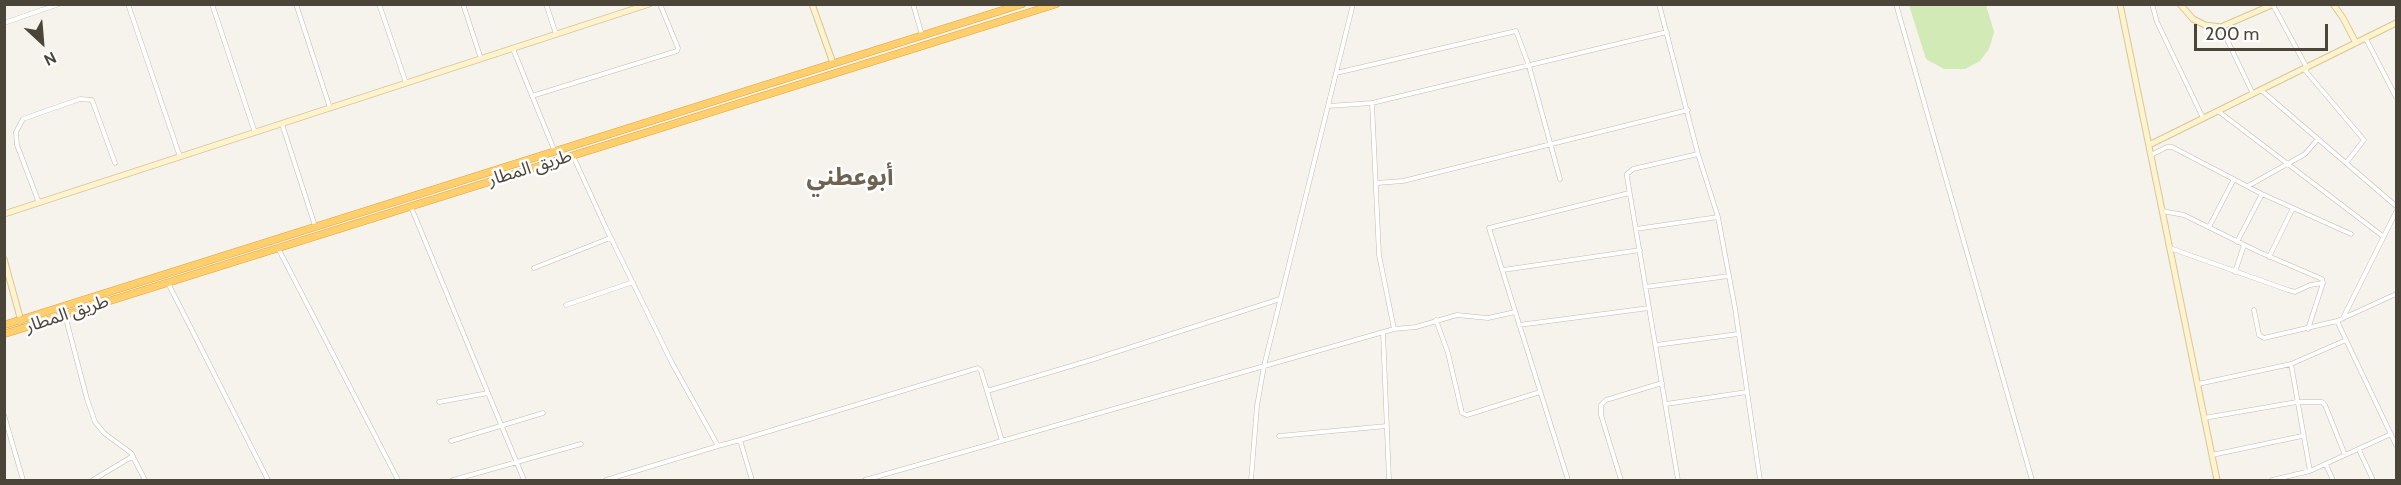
<!DOCTYPE html>
<html>
<head>
<meta charset="utf-8">
<style>
  body { margin:0 }
  #map { position:relative; width:2401px; height:485px; overflow:hidden; background:#f6f3ec; font-family:Cabin,sans-serif }
  canvas { display:block }
  .frame { position:absolute; inset:0; border:6px solid #4b4439; pointer-events:none }
  .north { position:absolute; left:12px; top:12px; width:60px; height:60px; -webkit-text-stroke:4px #fff; paint-order:stroke; rotate:154deg; font-size:16px; font-weight:700; line-height:24px; text-align:center; color:#4b4439 }
  .north::after { content:''; display:block; margin:auto; width:21px; height:27px; background:#4b4439; clip-path:polygon(50% 0,100% 100%,50% 72%,0 100%) }
  .scale { position:absolute; left:2194px; top:24px; width:134px; height:27px; box-sizing:border-box; border:3px solid #4b4439; border-top:0; padding-left:8px; font-size:18px; line-height:21px; white-space:nowrap; color:#4b4439; -webkit-text-stroke:4px #fff; paint-order:stroke }
</style>
</head>
<body>
<div id="map">
<canvas width="2401" height="485"></canvas>
<div class="frame"></div>
<div class="north">N</div>
<div class="scale">200 m</div>
</div>
<script>
const ctx = document.querySelector('canvas').getContext('2d');
ctx.lineJoin = 'round';
function paint(path, color) {
  ctx.fillStyle = color;
  ctx.fill(path, 'evenodd');
}
function shape(rows) {
  const path = new Path2D();
  for (const r of rows) {
    path.moveTo(r[0], r[1]);
    for (let i = 2; i < r.length; i += 2) path.lineTo(r[i], r[i + 1]);
  }
  return path;
}
function trace(path, color, width, dash) {
  ctx.strokeStyle = color;
  ctx.lineWidth = width;
  ctx.lineCap = dash ? 'butt' : 'round';
  ctx.setLineDash(dash || []);
  ctx.stroke(path);
}
function write(font, color, halo, rows, align = 'center') {
  ctx.font = font + ' Cabin,"Noto Sans Arabic",sans-serif';
  ctx.lineWidth = 5;
  ctx.setLineDash([]);
  ctx.textBaseline = 'middle';
  ctx.strokeStyle = halo;
  ctx.fillStyle = color;
  for (const [text, x, y, turn = 0] of rows) {
    ctx.save();
    ctx.translate(x, y);
    ctx.rotate((+turn || 0) * Math.PI / 180);
    ctx.textAlign = isNaN(turn) ? turn : align;
    if (halo) ctx.strokeText(text, 0, 0);
    ctx.fillText(text, 0, 0);
    ctx.restore();
  }
}
paint(shape([
  [1909,5,1986,5,1994,32,1989,49,1980,61,1965,69,1944,69,1926,59]
]), '#d2eab5');
const street = shape([
  [128,4,180,157],
  [212,4,255,133],
  [296,4,330,108],
  [379,4,406,83],
  [463,4,481,59],
  [546,4,556,34],
  [913,4,922,35],
  [1659,4,1698,154,1718,217,1735,308,1760,480],
  [1896,4,2032,480],
  [2152,4,2157,22,2203,118],
  [2273,5,2307,68],
  [4,23,59,4],
  [2221,27,2253,94],
  [2366,39,2396,97],
  [513,49,555,152],
  [2304,69,2364,140,2346,163],
  [1336,73,1516,31,1529,66,1560,179],
  [2261,90,2396,206],
  [532,96,677,51,678,48,660,4],
  [1328,106,1372,103,1667,32],
  [2218,111,2384,237],
  [282,124,315,226],
  [2151,155,2167,147,2172,147,2262,194,2351,234],
  [573,156,606,228,672,363,718,446,740,440],
  [1377,183,1403,181,1688,110],
  [2248,186,2305,154,2318,139],
  [39,203,17,145,16,132,23,119,80,99,92,100,115,163],
  [411,207,524,480],
  [2162,211,2184,215,2259,252,2322,279,2323,283],
  [2209,227,2234,179],
  [1636,229,1718,217],
  [2237,242,2262,194],
  [278,248,398,480],
  [2170,248,2288,290,2295,292,2310,285,2323,283,2308,329],
  [2269,257,2293,208],
  [534,268,610,238],
  [1503,270,1640,250],
  [2235,272,2244,245],
  [168,283,268,480],
  [1645,287,1729,276],
  [566,305,633,282],
  [2254,310,2259,335,2264,338,2337,321,2396,294],
  [65,315,87,399,95,422,104,433,131,453,145,480],
  [2343,318,2396,212],
  [1436,320,1448,353,1462,413,1467,415,1540,392],
  [2337,321,2396,445],
  [1519,325,1649,308],
  [1394,329,1416,327,1457,315,1488,318,1515,312],
  [1383,332,1389,480],
  [1656,345,1738,334],
  [2291,364,2310,471],
  [2198,384,2291,364,2346,340],
  [987,391,1091,360,1280,299],
  [439,402,488,393],
  [1666,404,1747,392],
  [4,415,23,480],
  [2204,418,2297,402,2322,402,2325,405,2345,455],
  [1279,436,1387,426],
  [451,441,543,413],
  [2359,450,2373,480],
  [2212,455,2302,436],
  [2326,465,2333,480],
  [93,480,133,456],
  [453,480,581,444],
  [606,480,718,446],
  [752,480,740,440,978,368,981,371,1002,441],
  [865,480,1394,329,1379,255,1372,103],
  [1251,480,1257,406,1264,366,1353,4],
  [1568,480,1489,228,1629,193],
  [1621,480,1601,415,1601,405,1606,400,1662,383],
  [1678,480,1627,177,1627,174,1633,169,1698,154],
  [2272,480,2310,471,2391,434]
]);
const secondary = shape([
  [812,4,833,63],
  [2120,4,2217,480],
  [2180,4,2193,19,2205,25,2221,27,2274,4],
  [2333,4,2343,18,2356,43],
  [2149,145,2396,23],
  [4,214,649,4],
  [4,259,21,321]
]);
const highway = shape([
  [4,325,1022,4],
  [4,334,1056,4]
]);
trace(street, '#c2bbae', 5);
trace(secondary, '#d6c79b', 7);
trace(highway, '#e0a43c', 8);
trace(street, '#fff', 4);
trace(secondary, '#fff3cd', 5);
trace(highway, '#ffcf6e', 7);
write('18px', '#4b4439', '#fff', [
  ["طريق المطار",530,168,-17],
  ["طريق المطار",67,314,-18]
]);
write('bold 24px', '#6e6250', '#fff', [
  ["أبوعطني",850,178]
]);
</script>
</body>
</html>
